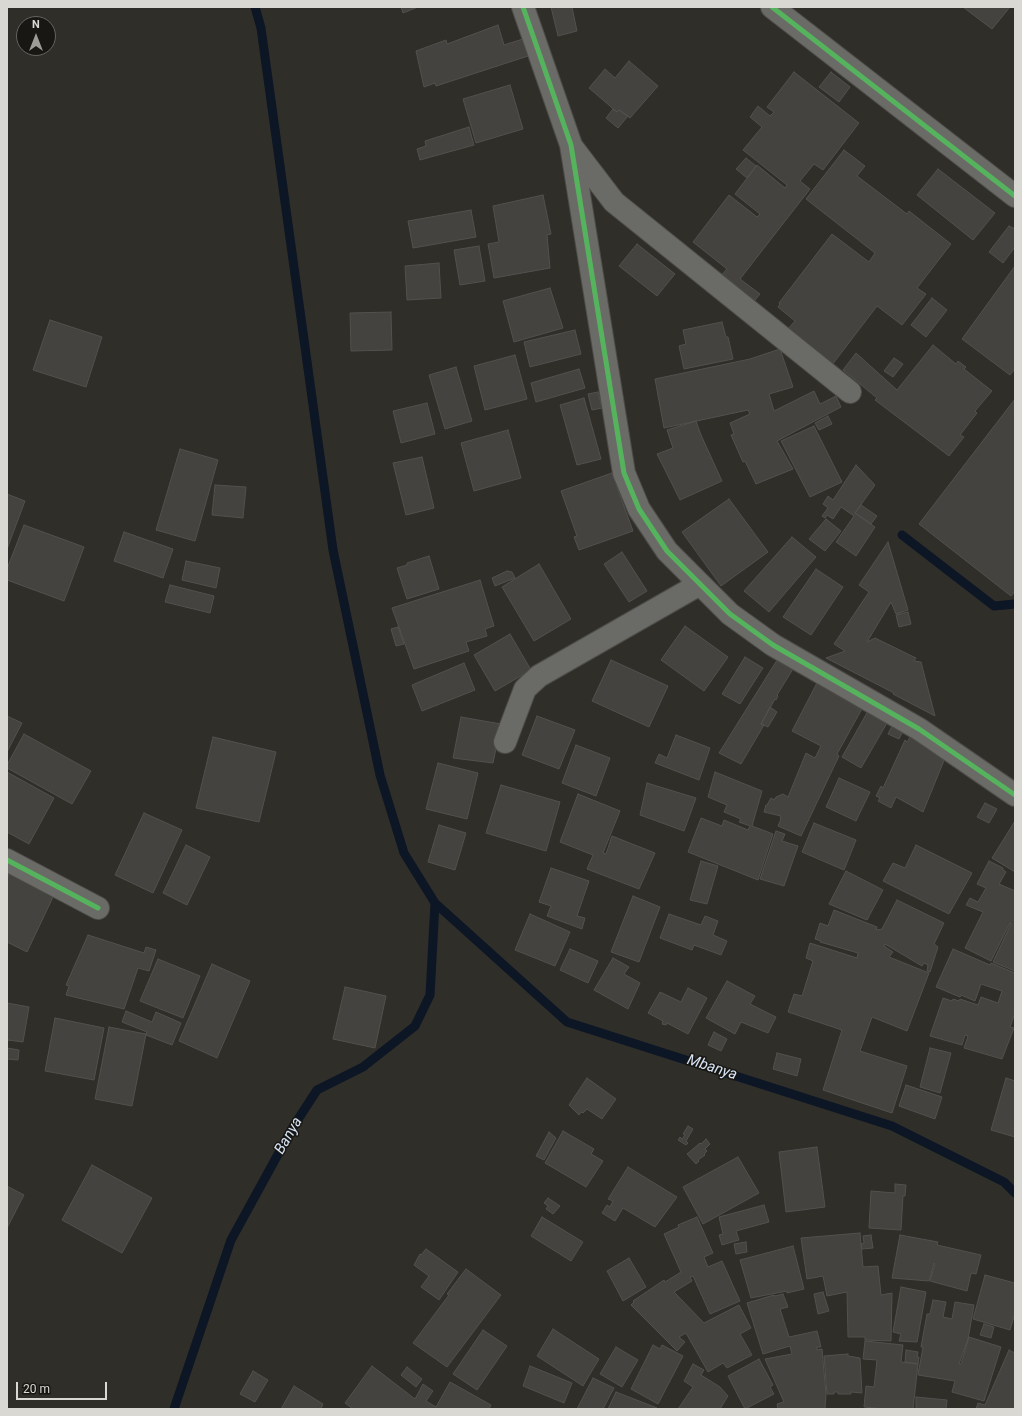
<!DOCTYPE html>
<html>
<head>
<meta charset="utf-8">
<style>
  body { margin:0 }
  #map { position:relative; width:1022px; height:1416px; overflow:hidden; background:#2f2e29; font-family:Roboto,sans-serif }
  canvas { display:block }
  .frame { position:absolute; inset:0; border:8px solid #dad8d2; pointer-events:none }
  .north { position:absolute; left:16px; top:16px; width:40px; height:40px; box-sizing:border-box; background:#191713; border:1px solid #66645f; border-radius:50%; rotate:0deg; font-size:11px; font-weight:700; line-height:16px; text-align:center; color:#dad8d2 }
  .north::after { content:''; display:block; margin:auto; width:14px; height:18px; background:#9e9c97; clip-path:polygon(50% 0,100% 100%,50% 72%,0 100%) }
  .scale { position:absolute; left:16px; top:1382px; width:91px; height:18px; box-sizing:border-box; border:2px solid #dad8d2; border-top:0; padding-left:5px; font-size:12px; line-height:14px; white-space:nowrap; color:#dad8d2; -webkit-text-stroke:3px #191713; paint-order:stroke }
</style>
</head>
<body>
<div id="map">
<canvas width="1022" height="1416"></canvas>
<div class="frame"></div>
<div class="north">N</div>
<div class="scale">20 m</div>
</div>
<script>
const ctx = document.querySelector('canvas').getContext('2d');
ctx.lineJoin = 'round';
function shape(rows) {
  const path = new Path2D();
  for (const r of rows) {
    path.moveTo(r[0], r[1]);
    for (let i = 2; i < r.length; i += 2) path.lineTo(r[i], r[i + 1]);
  }
  return path;
}
function trace(path, color, width, dash) {
  ctx.strokeStyle = color;
  ctx.lineWidth = width;
  ctx.lineCap = dash ? 'butt' : 'round';
  ctx.setLineDash(dash || []);
  ctx.stroke(path);
}
function paint(path, color) {
  ctx.fillStyle = color;
  ctx.fill(path, 'evenodd');
}
function write(font, color, halo, rows, align = 'center') {
  ctx.font = font + ' Roboto,sans-serif';
  ctx.lineWidth = 3;
  ctx.setLineDash([]);
  ctx.textBaseline = 'middle';
  ctx.strokeStyle = halo;
  ctx.fillStyle = color;
  for (const [text, x, y, turn = 0] of rows) {
    ctx.save();
    ctx.translate(x, y);
    ctx.rotate((+turn || 0) * Math.PI / 180);
    ctx.textAlign = isNaN(turn) ? turn : align;
    if (halo) ctx.strokeText(text, 0, 0);
    ctx.fillText(text, 0, 0);
    ctx.restore();
  }
}
trace(shape([
  [255,7,261,28,333,550,380,775,404,853,435,903,567,1022,892,1126,1004,1182,1015,1193],
  [902,535,994,606,1015,604],
  [174,1409,231,1240,293,1127,317,1090,363,1067,415,1026,430,995,435,903]
]), '#0c1625', 9);
const building = shape([
  [401,7,418,7,403,13,401,7],
  [551,7,572,7,577,31,558,36,551,7],
  [963,7,1010,7,992,29,963,7],
  [498,25,504,45,523,39,528,56,436,86,435,83,424,87,416,51,446,40,447,44,498,25],
  [629,61,658,86,630,118,619,110,617,112,589,88,605,69,615,78,629,61],
  [794,72,859,123,823,170,814,164,800,181,810,189,740,279,760,294,751,305,718,279,727,269,693,242,729,195,757,217,760,214,735,194,757,165,785,188,787,185,743,150,762,127,750,117,758,106,770,116,774,112,767,107,794,72],
  [831,72,850,87,839,102,819,87,831,72],
  [510,85,523,129,476,143,463,99,510,85],
  [613,109,617,112,619,110,628,116,618,128,606,118,613,109],
  [469,127,474,145,420,160,417,149,426,146,425,141,469,127],
  [844,150,865,166,857,176,907,214,909,211,951,244,917,288,926,294,902,325,877,306,832,365,788,329,795,321,778,307,780,304,779,303,832,234,869,262,875,253,806,199,844,150],
  [746,158,756,166,747,178,736,169,746,158],
  [938,169,995,213,973,240,917,195,938,169],
  [543,195,551,234,547,235,550,268,494,278,488,244,499,242,493,206,543,195],
  [471,210,476,237,413,248,408,221,471,210],
  [1009,226,1015,229,1015,247,1003,263,989,252,1009,226],
  [637,244,675,274,657,296,619,266,637,244],
  [479,246,485,281,460,285,454,250,479,246],
  [439,263,441,298,407,300,405,266,439,263],
  [1015,266,1015,369,1010,375,962,339,1015,266],
  [550,288,563,328,514,342,503,301,550,288],
  [932,298,947,310,926,337,911,325,932,298],
  [391,312,392,350,351,351,350,313,391,312],
  [50,320,102,337,86,387,33,370,50,320],
  [722,322,726,337,728,337,733,359,684,369,679,346,686,344,683,330,722,322],
  [575,330,581,354,530,367,524,342,575,330],
  [933,345,956,364,958,361,966,367,964,369,992,391,975,411,977,413,960,435,964,437,949,456,875,400,877,398,843,370,856,353,897,390,933,345],
  [780,349,793,387,769,394,774,411,814,391,820,404,836,396,841,407,777,441,793,469,756,484,745,461,743,462,731,435,734,434,730,423,750,414,748,410,664,428,655,379,750,359,780,349],
  [515,355,527,399,485,410,474,366,515,355],
  [894,358,903,364,893,377,884,371,894,358],
  [456,367,472,421,445,429,429,375,456,367],
  [579,369,585,388,536,402,531,383,579,369],
  [598,392,602,408,592,410,588,394,598,392],
  [584,398,601,459,577,465,560,405,584,398],
  [1015,399,1015,591,1011,596,919,524,1015,399],
  [427,403,435,434,401,443,393,411,427,403],
  [828,416,832,424,819,430,815,423,828,416],
  [696,421,701,435,722,481,680,500,657,454,673,448,667,430,696,421],
  [814,426,842,482,810,497,781,441,814,426],
  [508,430,521,478,474,491,461,443,508,430],
  [180,449,218,460,195,541,156,530,180,449],
  [422,457,434,508,406,515,393,463,422,457],
  [856,465,875,485,855,513,875,527,856,556,836,542,854,516,841,507,833,519,827,515,825,518,822,516,828,508,823,504,828,496,833,500,856,465],
  [612,473,633,531,579,550,574,537,577,536,561,491,612,473],
  [215,485,246,487,243,518,212,515,215,485],
  [7,494,25,501,7,549,7,494],
  [729,499,768,552,721,586,682,532,729,499],
  [861,505,877,516,871,524,855,513,861,505],
  [826,519,841,531,825,551,809,539,826,519],
  [24,525,84,547,64,601,7,580,7,569,24,525],
  [124,532,173,549,163,578,114,561,124,532],
  [792,537,816,557,769,612,744,591,792,537],
  [888,542,908,610,896,614,891,602,867,642,875,638,916,658,914,661,921,662,935,716,893,694,894,693,826,658,845,651,834,644,869,592,859,585,888,542],
  [622,552,647,591,629,602,604,564,622,552],
  [429,556,439,589,407,599,397,568,407,565,407,563,429,556],
  [186,561,220,568,216,588,182,580,186,561],
  [539,564,571,619,534,641,502,587,539,564],
  [816,569,843,587,811,635,783,617,816,569],
  [507,571,512,572,515,578,495,586,492,578,507,571],
  [480,580,494,626,485,629,487,636,466,642,469,651,414,669,392,608,480,580],
  [170,585,214,596,210,613,165,602,170,585],
  [908,612,911,624,899,627,896,615,908,612],
  [685,626,728,657,704,691,661,660,685,626],
  [398,627,404,644,396,646,391,629,398,627],
  [510,634,531,670,495,691,474,655,510,634],
  [745,657,763,668,740,704,722,694,745,657],
  [779,657,793,669,777,695,778,696,776,700,775,699,761,724,764,725,741,764,719,753,779,657],
  [611,660,668,686,649,727,592,701,611,660],
  [464,663,475,690,422,711,412,685,464,663],
  [817,683,863,707,837,754,839,756,801,836,778,826,781,819,780,818,781,816,764,812,766,805,767,805,771,798,774,800,776,797,783,794,788,797,806,753,815,758,821,746,792,731,817,683],
  [770,707,777,712,768,727,761,724,770,707],
  [868,711,887,723,861,768,842,757,868,711],
  [7,716,22,723,7,752,7,716],
  [537,716,575,730,559,769,522,755,537,716],
  [461,717,501,724,493,763,453,758,461,717],
  [892,726,903,731,899,739,888,734,892,726],
  [24,734,91,771,72,804,7,768,7,765,24,734],
  [912,734,945,758,923,812,896,797,891,808,878,801,880,798,876,796,881,786,883,788,905,740,907,742,912,734],
  [676,735,710,748,699,780,655,763,659,754,667,758,676,735],
  [213,737,276,752,259,822,196,808,213,737],
  [576,745,610,758,596,796,562,783,576,745],
  [438,763,478,773,467,819,426,809,438,763],
  [7,772,54,798,29,844,7,832,7,772],
  [715,772,762,791,752,826,773,834,758,880,688,852,701,818,722,826,724,820,748,830,750,826,739,822,741,819,724,812,727,805,708,797,715,772],
  [839,778,870,792,856,821,826,807,839,778],
  [647,783,696,798,684,831,640,815,647,783],
  [501,785,560,802,546,851,486,833,501,785],
  [578,794,620,811,603,853,606,854,612,836,655,853,639,889,587,869,593,855,560,842,578,794],
  [985,803,997,809,989,823,977,817,985,803],
  [144,813,182,830,153,893,115,875,144,813],
  [1015,821,1015,872,992,858,1015,821],
  [814,823,856,840,844,870,802,852,814,823],
  [439,825,466,833,455,870,428,862,439,825],
  [776,831,785,834,782,841,798,846,784,886,760,879,776,831],
  [186,845,210,857,187,905,163,893,186,845],
  [916,845,972,873,949,914,883,881,893,863,905,868,916,845],
  [701,861,718,866,707,904,690,900,701,861],
  [989,861,1003,868,1003,870,1006,872,999,884,1015,891,1015,971,993,962,1011,924,1010,923,991,961,965,948,983,912,966,905,970,898,978,902,986,888,977,884,989,861],
  [551,868,589,881,577,916,585,918,582,929,547,916,551,906,539,902,551,868],
  [846,871,883,890,867,920,829,904,846,871],
  [9,874,54,895,27,952,7,942,7,879,9,874],
  [633,896,660,907,639,962,611,952,633,896],
  [897,900,944,923,934,944,938,947,930,972,927,971,928,965,924,963,922,966,885,944,884,946,893,952,889,957,929,973,907,1031,872,1017,860,1051,907,1066,892,1113,823,1090,842,1030,788,1012,794,994,802,996,813,961,806,958,810,943,857,958,858,953,820,942,821,941,815,939,820,923,828,926,834,910,877,927,876,930,882,929,897,900],
  [530,914,570,932,555,966,515,950,530,914],
  [669,914,701,925,705,916,718,921,713,935,727,941,721,955,694,945,692,950,660,938,669,914],
  [88,935,144,953,146,947,156,950,149,971,138,968,124,1009,66,995,69,986,66,985,88,935],
  [570,949,598,961,588,983,560,970,570,949],
  [953,949,990,965,991,963,1015,973,1015,1013,1010,1027,1014,1028,1002,1059,964,1048,968,1036,965,1035,962,1045,930,1036,943,998,952,1001,953,999,959,1001,960,999,978,1005,981,997,998,1003,1002,991,981,984,975,1001,961,995,960,997,936,987,953,949],
  [613,958,629,967,624,974,640,983,628,1009,594,990,613,958],
  [158,959,200,976,183,1018,140,1001,158,959],
  [212,964,250,981,217,1058,179,1041,212,964],
  [727,981,755,996,750,1004,776,1017,768,1033,741,1022,735,1034,706,1018,727,981],
  [345,987,386,996,375,1048,333,1039,345,987],
  [688,988,707,998,688,1034,667,1023,666,1025,662,1024,663,1021,648,1013,660,992,681,1002,688,988],
  [7,1003,29,1007,23,1042,8,1040,7,1045,7,1003],
  [126,1011,152,1022,156,1012,181,1023,172,1045,146,1035,147,1032,122,1022,126,1011],
  [55,1018,104,1028,94,1080,45,1071,55,1018],
  [109,1027,146,1034,132,1106,95,1099,109,1027],
  [714,1032,727,1039,721,1051,708,1045,714,1032],
  [7,1048,19,1050,18,1060,7,1059,7,1048],
  [930,1048,951,1053,940,1093,920,1087,930,1048],
  [777,1053,801,1059,797,1076,773,1069,777,1053],
  [587,1078,616,1099,602,1119,587,1109,583,1113,581,1112,579,1115,569,1105,587,1078],
  [1006,1078,1015,1081,1015,1137,991,1130,1006,1078],
  [906,1085,942,1097,935,1119,899,1106,906,1085],
  [688,1126,693,1129,686,1141,688,1143,686,1145,678,1140,680,1137,682,1139,685,1135,683,1134,688,1126],
  [563,1131,594,1149,591,1154,603,1161,586,1187,545,1163,563,1131],
  [549,1132,556,1138,544,1160,536,1156,549,1132],
  [706,1139,710,1144,705,1149,707,1151,704,1154,705,1155,698,1160,699,1161,696,1164,687,1154,700,1143,701,1144,706,1139],
  [817,1147,825,1207,786,1212,779,1152,817,1147],
  [738,1157,759,1193,703,1224,683,1187,738,1157],
  [92,1165,152,1198,122,1253,62,1220,92,1165],
  [628,1167,677,1197,655,1227,623,1208,615,1221,602,1213,607,1205,610,1207,613,1201,608,1199,628,1167],
  [895,1184,906,1185,905,1196,903,1196,901,1230,869,1228,871,1191,895,1193,895,1184],
  [7,1186,24,1195,7,1228,7,1186],
  [548,1198,560,1206,553,1214,546,1209,548,1206,544,1203,548,1198],
  [764,1205,769,1222,736,1231,739,1240,722,1245,719,1235,723,1234,719,1217,764,1205],
  [542,1217,583,1242,571,1261,531,1236,542,1217],
  [697,1217,713,1253,704,1257,708,1267,722,1261,740,1301,710,1314,693,1276,690,1277,692,1281,674,1292,704,1323,739,1305,751,1328,740,1334,752,1355,727,1368,723,1363,708,1372,686,1333,679,1337,685,1342,677,1351,631,1305,634,1302,633,1301,664,1280,665,1282,681,1272,664,1234,679,1227,678,1225,697,1217],
  [860,1233,863,1267,878,1266,881,1295,892,1293,891,1341,865,1340,865,1337,848,1337,847,1292,827,1296,823,1276,807,1279,801,1238,860,1233],
  [871,1235,873,1248,862,1249,861,1244,864,1243,863,1236,871,1235],
  [900,1235,938,1242,937,1245,981,1255,976,1274,971,1273,967,1291,930,1281,935,1264,934,1263,929,1281,892,1278,900,1235],
  [746,1242,747,1252,736,1254,734,1244,746,1242],
  [793,1246,804,1289,787,1293,787,1291,751,1298,740,1260,793,1246],
  [426,1249,458,1272,439,1300,421,1287,429,1276,414,1265,420,1254,421,1255,426,1249],
  [629,1258,646,1287,623,1301,607,1271,629,1258],
  [466,1269,501,1295,447,1367,413,1343,449,1295,447,1294,466,1269],
  [985,1275,1015,1283,1015,1313,1010,1330,973,1319,985,1275],
  [901,1287,926,1292,917,1342,899,1341,901,1334,893,1332,901,1287],
  [823,1292,829,1311,818,1314,814,1294,823,1292],
  [783,1294,788,1307,780,1309,789,1337,817,1331,821,1347,817,1347,817,1350,822,1349,826,1395,825,1409,778,1409,777,1404,784,1402,765,1359,792,1354,790,1346,763,1354,747,1303,774,1295,775,1296,783,1294],
  [933,1300,946,1302,943,1317,952,1319,955,1302,974,1305,968,1339,959,1364,961,1364,969,1337,1001,1347,984,1401,952,1392,955,1381,918,1375,923,1347,921,1347,927,1314,930,1314,933,1300],
  [984,1324,994,1327,991,1338,980,1335,984,1324],
  [553,1329,599,1359,583,1386,537,1356,553,1329],
  [483,1330,507,1346,477,1390,453,1374,483,1330],
  [865,1341,903,1345,901,1362,918,1364,913,1409,884,1409,864,1407,866,1386,874,1387,877,1360,863,1359,865,1341],
  [653,1345,660,1349,662,1345,683,1356,658,1404,631,1389,653,1345],
  [616,1347,638,1360,622,1387,600,1374,616,1347],
  [906,1350,918,1352,917,1357,919,1357,918,1364,905,1362,906,1350],
  [1009,1350,1015,1353,1015,1409,976,1409,978,1403,985,1405,1009,1350],
  [848,1354,848,1356,860,1358,862,1393,851,1392,851,1394,838,1394,838,1392,834,1392,834,1394,827,1394,824,1356,848,1354],
  [759,1359,773,1385,770,1387,774,1394,745,1409,728,1376,759,1359],
  [693,1364,704,1370,701,1375,720,1387,728,1396,720,1409,678,1409,693,1387,684,1381,693,1364],
  [372,1366,415,1399,423,1384,433,1391,426,1401,436,1407,450,1382,491,1405,489,1409,410,1409,408,1408,407,1409,353,1409,345,1403,372,1366],
  [530,1366,572,1383,564,1403,523,1386,530,1366],
  [407,1367,422,1379,416,1387,401,1375,407,1367],
  [253,1371,268,1380,255,1402,240,1394,253,1371],
  [593,1378,614,1388,603,1409,577,1409,593,1378],
  [294,1386,323,1404,321,1409,281,1409,294,1386],
  [616,1392,657,1408,657,1409,608,1409,616,1392],
  [916,1397,947,1400,946,1409,916,1409,916,1397]
]);
paint(building, '#44433f');
trace(building, '#52514d', 1);
const minor = shape([
  [523,7,571,145,624,473,639,509,667,551,730,614,773,645,919,729,1015,795],
  [772,7,1015,196],
  [572,147,614,202,850,392],
  [505,742,525,689,539,676,700,584],
  [7,860,98,908]
]);
trace(minor, '#4d4c48', 24);
trace(minor, '#6a6a66', 22);
trace(shape([
  [523,7,571,145,624,473,639,509,667,551,730,614,773,645,919,729,1015,795],
  [772,7,1015,196],
  [7,860,98,908]
]), '#56b35d', 5);
write('italic 15px', '#d7e4f6', '#191713', [
  ["Mbanya",712,1068,18],
  ["Banya",289,1136,-60]
]);
</script>
</body>
</html>
